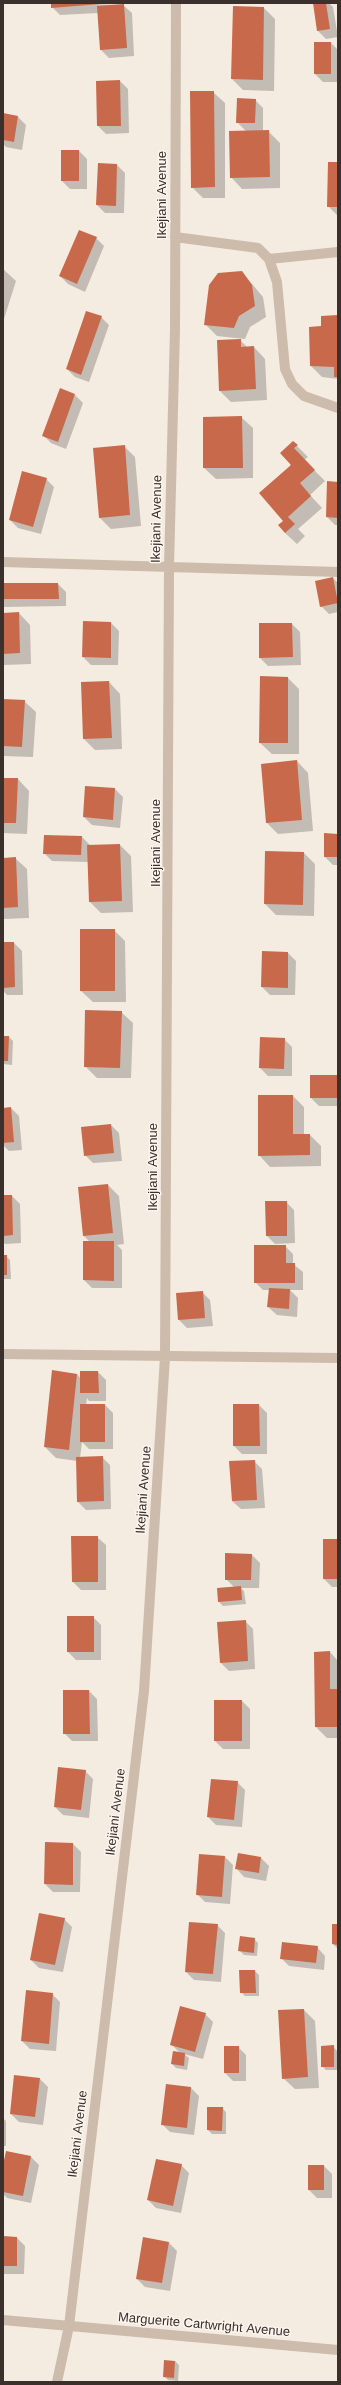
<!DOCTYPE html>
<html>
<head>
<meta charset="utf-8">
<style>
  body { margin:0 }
  #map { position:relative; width:341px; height:2385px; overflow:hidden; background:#f4ebe1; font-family:Arial,sans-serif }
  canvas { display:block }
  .frame { position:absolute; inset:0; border:4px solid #3b302b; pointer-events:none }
</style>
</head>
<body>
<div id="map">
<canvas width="341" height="2385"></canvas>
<div class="frame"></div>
</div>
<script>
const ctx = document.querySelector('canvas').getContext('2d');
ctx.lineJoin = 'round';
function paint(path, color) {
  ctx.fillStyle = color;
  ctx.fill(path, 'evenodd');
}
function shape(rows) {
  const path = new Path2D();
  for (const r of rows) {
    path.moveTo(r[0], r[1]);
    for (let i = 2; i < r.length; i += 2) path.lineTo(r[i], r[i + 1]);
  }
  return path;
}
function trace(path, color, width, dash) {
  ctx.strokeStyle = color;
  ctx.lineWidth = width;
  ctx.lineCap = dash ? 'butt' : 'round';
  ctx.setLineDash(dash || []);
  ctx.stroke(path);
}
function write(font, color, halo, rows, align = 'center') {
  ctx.font = font + ' Arial,sans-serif';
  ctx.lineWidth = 3;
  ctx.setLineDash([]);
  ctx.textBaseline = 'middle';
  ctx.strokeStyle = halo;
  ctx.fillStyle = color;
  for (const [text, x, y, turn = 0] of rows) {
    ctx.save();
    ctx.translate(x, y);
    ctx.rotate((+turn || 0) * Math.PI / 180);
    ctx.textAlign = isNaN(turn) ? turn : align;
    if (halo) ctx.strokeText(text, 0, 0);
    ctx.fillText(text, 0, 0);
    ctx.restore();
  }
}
paint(shape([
  [52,3,123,5,132,13,134,56,109,58,101,50,98,13,60,15,52,7],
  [314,3,329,3,333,7,338,37,326,39,318,31],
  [234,7,264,8,275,19,274,91,243,90,232,79],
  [331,43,338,50,338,82,323,82,315,74],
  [120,81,128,89,129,133,106,134,98,126],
  [213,92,225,103,225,198,203,198,192,187],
  [255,100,263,108,263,132,268,131,280,143,280,188,242,189,231,177,247,132,237,122],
  [3,114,18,117,26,125,22,150,6,147,3,144],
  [79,151,87,159,87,189,70,189,62,181],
  [338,163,338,216,328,206],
  [117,165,125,173,124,213,105,213,97,205],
  [96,238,104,246,85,292,68,284,60,276],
  [3,269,16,281,3,322],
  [242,272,263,297,266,317,250,327,245,339,217,336,205,324],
  [338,316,338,379,322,377,311,366,322,327],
  [101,317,109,325,89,382,75,377,67,369],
  [240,340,248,348,254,347,265,359,267,400,231,402,220,391],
  [75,395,83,403,66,449,51,443,43,435],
  [241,417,253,428,253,478,216,479,204,468],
  [293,442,308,457,304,460,325,481,310,495,322,508,298,529,305,536,297,544,285,533,284,521],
  [124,446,135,457,141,526,111,529,100,518],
  [46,479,54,487,41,534,18,528,10,520],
  [338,483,338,525,335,525,327,517],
  [333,578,338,583,338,612,329,614,321,606],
  [3,584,58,584,66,592,66,606,3,607],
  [19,613,30,625,31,664,3,665,3,614],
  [111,623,119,631,118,665,91,665,83,657],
  [292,624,300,632,301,665,268,666,260,658],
  [261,677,288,678,299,689,299,754,272,754,260,743],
  [109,682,120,694,122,749,95,750,84,739],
  [3,700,24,701,36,712,33,757,3,756],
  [297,761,308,773,313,831,278,834,267,823,262,764],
  [3,779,18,779,29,791,27,834,3,833],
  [86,787,115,789,123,797,120,828,92,825,84,817],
  [338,835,338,865,333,865,325,857],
  [82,837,90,845,120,845,131,856,133,912,101,913,90,902,88,862,52,861,44,853],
  [304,853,315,864,314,916,276,915,265,904],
  [15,858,27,869,29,918,3,919,3,859],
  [114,930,125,941,126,1002,93,1002,81,991],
  [3,943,14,943,22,951,23,995,7,995,3,991],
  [263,952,288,953,296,961,295,995,270,995,262,987],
  [121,1012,133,1023,131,1078,97,1078,85,1066],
  [3,1037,9,1037,13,1041,12,1065,3,1064],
  [284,1039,292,1047,292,1076,268,1076,260,1068],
  [338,1076,338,1106,319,1106,311,1098],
  [293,1096,304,1107,304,1135,310,1135,321,1146,321,1166,270,1167,259,1155],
  [11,1108,19,1116,22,1150,9,1151,3,1145,3,1109],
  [111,1125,119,1133,122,1161,93,1163,85,1155],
  [108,1185,119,1196,124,1244,117,1245,122,1250,122,1288,92,1288,84,1280,90,1242,84,1236,79,1188],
  [3,1196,12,1196,20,1204,21,1243,5,1244,3,1241],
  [286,1202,294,1210,295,1243,275,1244,267,1236],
  [285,1246,293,1254,293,1264,303,1272,303,1290,290,1290,298,1298,297,1317,277,1315,268,1307,270,1290,263,1290,255,1282],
  [3,1256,6,1256,10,1260,11,1279,3,1279],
  [202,1292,210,1300,213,1326,187,1328,179,1320,177,1294],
  [53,1372,77,1374,81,1379,81,1372,98,1372,106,1380,106,1401,89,1401,87,1398,86,1405,105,1405,113,1413,113,1449,89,1449,82,1442,80,1458,102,1457,110,1465,111,1509,86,1510,78,1502,77,1461,56,1458,45,1447],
  [259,1405,267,1413,267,1454,242,1454,234,1446],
  [254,1461,262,1469,265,1508,241,1509,232,1501],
  [72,1537,97,1537,106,1545,106,1590,81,1590,73,1582],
  [338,1540,338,1587,332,1587,324,1579],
  [252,1555,260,1563,259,1588,241,1588,244,1591,246,1604,223,1606,219,1602,234,1587,226,1579],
  [93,1617,101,1625,101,1660,76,1660,68,1652],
  [245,1621,253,1629,255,1669,229,1671,221,1663],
  [330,1652,338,1661,338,1738,327,1738,316,1727],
  [64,1691,89,1691,97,1699,98,1741,72,1741,64,1733],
  [242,1701,250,1709,250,1749,223,1749,215,1741],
  [85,1771,93,1779,89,1818,63,1815,55,1807],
  [237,1782,245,1790,242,1827,216,1825,208,1817],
  [46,1843,73,1844,81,1852,80,1892,53,1892,45,1884],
  [239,1854,261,1858,269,1866,266,1881,244,1877,236,1868],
  [225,1857,233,1865,230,1904,205,1902,197,1894],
  [64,1919,72,1927,63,1972,39,1968,31,1960],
  [217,1925,225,1933,221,1982,194,1980,186,1972],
  [338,1925,338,1948,337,1948,333,1944],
  [254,1939,258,1943,257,1956,244,1955,240,1951],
  [317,1947,325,1956,324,1970,289,1966,281,1958],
  [255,1971,259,1975,259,1996,245,1996,241,1992],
  [52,1994,60,2002,56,2051,30,2049,22,2041],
  [304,2010,315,2021,319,2088,295,2089,283,2078],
  [205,2014,213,2022,203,2059,184,2054,189,2058,187,2070,176,2068,172,2064,180,2053,171,2044],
  [333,2046,337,2051,338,2070,326,2070,322,2066],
  [238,2047,246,2055,246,2081,233,2081,225,2073],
  [15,2076,40,2079,48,2087,43,2125,19,2122,11,2114],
  [167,2085,191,2088,199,2096,194,2135,170,2132,162,2124],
  [222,2108,226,2112,226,2134,212,2134,208,2130],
  [3,2118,6,2121,6,2146,3,2146],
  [7,2152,31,2157,39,2165,31,2203,7,2198,3,2194,3,2170],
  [181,2165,189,2173,181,2213,156,2208,148,2200],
  [309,2166,324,2166,332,2174,332,2198,317,2198,309,2190],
  [3,2237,17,2238,25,2246,24,2274,3,2274],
  [144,2239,169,2243,177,2251,170,2291,145,2287,137,2279],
  [175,2361,179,2365,178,2381,168,2380,164,2376]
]), '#0003');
paint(shape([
  [51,3,101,3,101,4,51,8],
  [313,3,326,3,330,29,317,31],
  [124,4,127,48,100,50,97,6],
  [233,6,264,7,263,80,231,79],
  [314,42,331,42,331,74,314,74],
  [120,80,121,126,97,126,96,81],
  [190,91,214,91,215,187,191,188],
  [237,98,256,99,255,123,236,123],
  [3,113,18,116,14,142,3,140],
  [269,130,270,177,230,178,229,131],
  [61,150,79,150,79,181,61,181],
  [328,162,338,162,338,207,327,207],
  [98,163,117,164,116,206,96,205],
  [79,230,97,237,77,284,59,276],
  [242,271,252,285,255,306,239,316,234,328,204,325,209,285,218,273],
  [86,311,102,316,81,375,66,369],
  [338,315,338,377,334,377,334,367,310,366,309,327,321,326,321,316],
  [241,339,241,347,254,346,256,389,219,391,217,340],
  [60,388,75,394,58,442,42,436],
  [242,416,243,468,203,468,203,417],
  [293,441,298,445,294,448,315,470,300,483,311,496,288,517,295,524,285,533,278,525,283,521,259,493,291,465,280,453],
  [125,445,130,515,99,518,93,448],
  [22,471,47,478,33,527,9,520],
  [327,481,338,482,338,518,326,517],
  [333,577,338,603,320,607,315,581],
  [3,583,58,583,59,599,3,599],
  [19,612,20,653,3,654,3,613],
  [83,621,111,622,111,658,82,657],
  [259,623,292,623,293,657,259,658],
  [260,676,288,677,288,743,259,743],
  [109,681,112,738,83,739,81,682],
  [3,699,25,700,22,747,3,746],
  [297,760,302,820,266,823,261,764],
  [3,778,18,778,16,823,3,823],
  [85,786,115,788,113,820,83,817],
  [324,833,338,834,338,857,324,857],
  [44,835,82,836,81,855,43,854],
  [120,844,122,901,89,902,87,845],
  [265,851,304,852,303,905,264,904],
  [16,857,18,907,3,908,3,858],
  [80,929,115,929,115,991,80,991],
  [3,942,14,942,15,987,3,988],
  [262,951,288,952,288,988,261,987],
  [85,1010,122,1011,120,1068,84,1067],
  [3,1036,9,1036,8,1061,3,1061],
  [260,1037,285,1038,284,1069,259,1068],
  [310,1075,338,1075,338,1098,310,1098],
  [258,1095,293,1095,293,1134,310,1134,310,1155,258,1156],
  [11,1107,14,1142,3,1143,3,1108],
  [111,1124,114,1153,84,1156,81,1127],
  [108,1184,113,1233,83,1236,78,1187],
  [3,1195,12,1195,13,1235,3,1236],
  [265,1201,287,1201,287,1236,266,1236],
  [83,1241,114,1241,114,1281,83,1280],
  [254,1245,286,1245,286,1263,295,1263,295,1283,254,1283],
  [3,1255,7,1255,7,1275,3,1275],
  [269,1288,290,1289,289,1309,267,1307],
  [203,1291,205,1318,178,1320,176,1293],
  [52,1370,77,1374,69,1450,44,1447],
  [80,1371,98,1371,99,1393,80,1393],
  [80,1404,105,1404,105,1442,80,1442],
  [233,1404,259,1404,260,1446,233,1446],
  [103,1456,104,1501,77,1502,76,1457],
  [255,1460,257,1500,232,1501,229,1461],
  [71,1536,98,1536,98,1582,72,1582],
  [323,1539,338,1539,338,1579,323,1579],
  [225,1553,252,1554,251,1580,225,1580],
  [241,1586,242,1600,218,1602,217,1588],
  [67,1616,94,1616,94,1652,67,1652],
  [246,1620,248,1661,220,1663,217,1622],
  [330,1651,330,1689,338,1689,338,1727,315,1727,314,1652],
  [63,1690,89,1690,90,1734,63,1734],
  [214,1700,242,1700,242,1741,214,1741],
  [58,1767,86,1770,81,1810,54,1807],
  [211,1779,238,1781,234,1820,207,1817],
  [45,1842,73,1843,73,1885,44,1884],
  [238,1853,261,1857,259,1873,235,1869],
  [199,1854,225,1856,222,1897,196,1895],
  [39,1913,65,1918,55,1965,30,1960],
  [189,1922,218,1924,213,1974,185,1972],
  [332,1924,338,1924,338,1945,332,1944],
  [240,1936,255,1938,254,1953,238,1951],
  [282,1942,318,1946,316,1963,280,1959],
  [239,1970,255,1970,256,1993,240,1993],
  [26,1990,53,1993,49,2044,21,2041],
  [180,2006,206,2013,195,2052,170,2045],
  [304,2009,308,2077,282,2079,278,2010],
  [334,2045,334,2067,321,2067,321,2046],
  [224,2046,239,2046,239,2073,224,2073],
  [173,2051,185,2053,184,2066,171,2064],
  [14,2075,40,2078,35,2117,10,2114],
  [166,2084,191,2087,187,2128,161,2125],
  [207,2107,223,2107,222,2131,207,2130],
  [6,2151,31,2156,23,2196,3,2192,3,2165],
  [156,2159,182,2164,173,2206,147,2200],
  [308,2165,324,2165,324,2190,308,2190],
  [3,2236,17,2237,17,2266,3,2266],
  [143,2237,169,2242,162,2283,136,2279],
  [164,2360,175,2361,174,2378,163,2377]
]), '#c8694b');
trace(shape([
  [175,237,258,248,269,259,277,282,285,369,292,384,304,396,338,408],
  [269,259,338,252],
  [3,562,338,572],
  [3,1354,338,1358],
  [3,2320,338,2350],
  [57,2382,69,2326,144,1691,165,1357,169,567,175,329,176,3]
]), '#cdbbac', 10);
write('13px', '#3b302b', '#fbf5ee', [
  ["Ikejiani Avenue",162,195,-90],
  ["Ikejiani Avenue",157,519,-89],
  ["Ikejiani Avenue",156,843,-90],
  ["Ikejiani Avenue",153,1167,-90],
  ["Ikejiani Avenue",144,1490,-86],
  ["Ikejiani Avenue",116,1812,-83],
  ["Ikejiani Avenue",78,2134,-83],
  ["Marguerite Cartwright Avenue",204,2325,5]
]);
</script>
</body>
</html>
